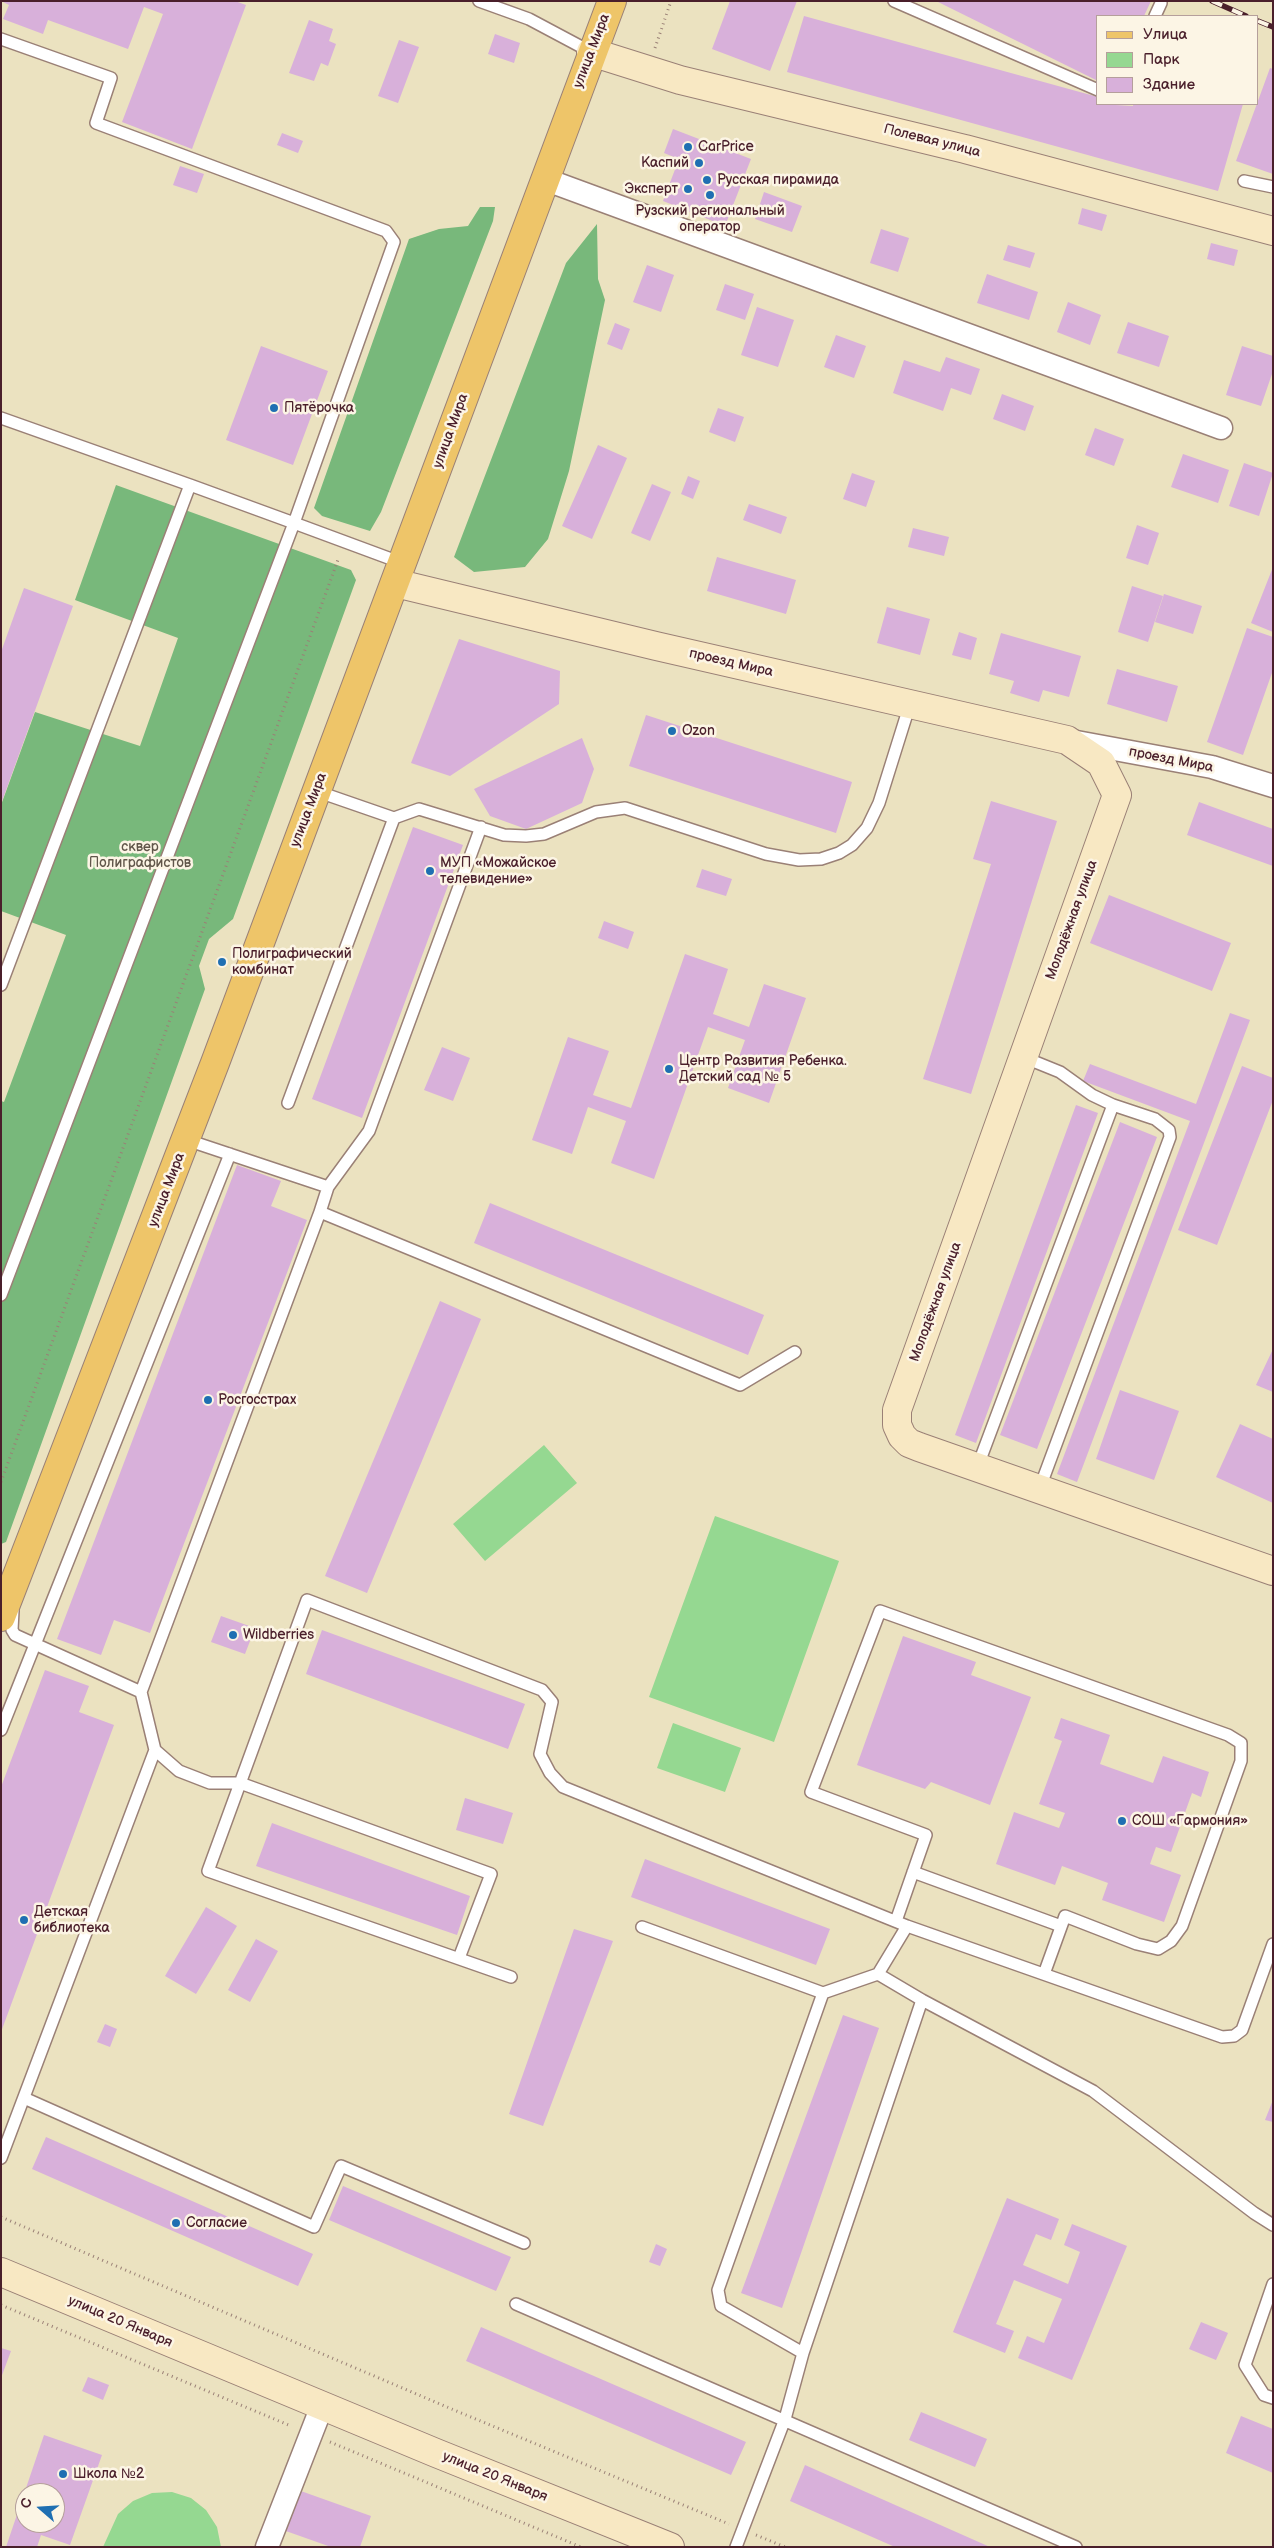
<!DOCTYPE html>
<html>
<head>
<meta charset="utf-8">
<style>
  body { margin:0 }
  #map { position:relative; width:1274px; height:2548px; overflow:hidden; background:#ebe2c0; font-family:"Balsamiq Sans",sans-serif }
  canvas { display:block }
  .frame { position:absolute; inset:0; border:2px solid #4a1f2b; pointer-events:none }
  .legend { position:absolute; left:1096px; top:15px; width:162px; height:90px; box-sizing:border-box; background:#fcf5e5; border:1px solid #b59f9b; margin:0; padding:6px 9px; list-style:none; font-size:15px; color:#4a1f2b }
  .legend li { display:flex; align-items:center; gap:10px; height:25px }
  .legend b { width:25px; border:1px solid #b59f9b }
  .north { position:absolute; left:15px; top:2483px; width:50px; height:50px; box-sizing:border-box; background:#fcf5e5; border:1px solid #b59f9b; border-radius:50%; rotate:289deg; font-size:14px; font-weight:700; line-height:20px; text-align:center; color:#4a1f2b }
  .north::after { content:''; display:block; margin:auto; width:18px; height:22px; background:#1f6fb2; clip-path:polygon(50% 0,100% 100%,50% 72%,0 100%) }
</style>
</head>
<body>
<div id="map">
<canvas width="1274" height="2548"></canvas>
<div class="frame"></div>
<ul class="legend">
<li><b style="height:6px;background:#eec569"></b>Улица</li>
<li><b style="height:14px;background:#95d891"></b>Парк</li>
<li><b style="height:14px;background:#d8b0da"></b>Здание</li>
</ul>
<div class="north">С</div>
</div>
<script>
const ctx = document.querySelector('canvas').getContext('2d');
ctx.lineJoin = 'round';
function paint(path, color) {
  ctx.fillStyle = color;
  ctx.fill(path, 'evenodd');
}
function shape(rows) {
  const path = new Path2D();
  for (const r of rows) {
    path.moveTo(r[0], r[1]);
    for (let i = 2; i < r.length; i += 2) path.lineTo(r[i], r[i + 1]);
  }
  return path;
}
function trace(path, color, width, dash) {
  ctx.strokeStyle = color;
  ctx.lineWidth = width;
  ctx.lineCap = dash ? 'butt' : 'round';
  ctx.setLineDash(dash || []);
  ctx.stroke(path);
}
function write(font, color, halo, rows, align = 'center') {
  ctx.font = font + ' "Balsamiq Sans",sans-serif';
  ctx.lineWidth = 5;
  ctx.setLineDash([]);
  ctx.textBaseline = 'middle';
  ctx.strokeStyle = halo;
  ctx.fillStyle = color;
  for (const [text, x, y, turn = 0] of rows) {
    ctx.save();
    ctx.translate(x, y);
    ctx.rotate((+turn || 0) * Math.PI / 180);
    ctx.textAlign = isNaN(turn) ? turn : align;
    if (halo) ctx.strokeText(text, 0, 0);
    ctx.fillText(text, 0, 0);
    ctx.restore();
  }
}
paint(shape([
  [544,1445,577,1483,485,1561,453,1524],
  [715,1516,839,1561,774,1742,649,1697],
  [673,1723,741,1748,725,1792,657,1768],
  [172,2492,191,2498,206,2510,217,2527,221,2547,103,2547,118,2514,133,2501,152,2493]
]), '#95d891');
paint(shape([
  [480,207,495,207,493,221,381,512,370,531,322,516,314,508,409,239,439,229,468,226],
  [597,224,598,279,605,300,569,471,548,539,525,567,474,572,454,557,566,263],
  [116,485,351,570,356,580,233,919,209,939,199,966,205,989,6,1542,1,1544,1,1101,4,1102,66,935,1,911,1,805,35,712,140,746,178,638,75,600]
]), '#78b87b');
paint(shape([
  [1,1,235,1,246,5,192,149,122,122,163,14,144,7,128,49,48,20,43,34,3,19,9,5],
  [730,1,797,1,770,71,712,49],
  [936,1,1151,1,1144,16,1098,16,1098,81],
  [804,16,1098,97,1098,104,1133,106,1133,104,1243,104,1218,191,787,72],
  [309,20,333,29,329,41,336,44,328,66,321,63,314,81,289,73],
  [495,34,520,43,514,63,488,54],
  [399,40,419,47,398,103,378,96],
  [1270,68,1273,69,1273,174,1236,161],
  [673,129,751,159,725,226,663,201,679,159,664,153],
  [282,133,303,141,298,153,277,145],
  [180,166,204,174,197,193,173,185],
  [764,192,802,206,792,232,755,219],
  [1082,208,1107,215,1102,231,1078,224],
  [881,229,909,238,898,272,870,263],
  [1211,243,1238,250,1234,266,1207,259],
  [1008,245,1035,253,1030,268,1003,260],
  [647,265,674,275,661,312,633,302],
  [987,274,1038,292,1029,320,977,303],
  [725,284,754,294,745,320,716,310],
  [1068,302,1101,315,1090,345,1057,332],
  [757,307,794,320,778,367,741,355],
  [1128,322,1169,336,1159,367,1117,353],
  [615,323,630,329,622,350,607,344],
  [836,335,866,346,854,378,824,367],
  [261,346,328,371,293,465,226,440],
  [1242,346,1273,356,1273,371,1261,406,1226,395],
  [946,357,980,369,971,395,951,388,943,411,893,393,904,360,940,372],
  [1002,394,1034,406,1025,431,993,419],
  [718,408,744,417,735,442,709,432],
  [1095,428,1124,439,1114,466,1085,455],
  [598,445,627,458,592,539,562,526],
  [1183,454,1229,470,1218,503,1171,487],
  [1244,463,1273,473,1259,516,1229,506],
  [852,473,875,481,866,507,843,499],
  [688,476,700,481,693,499,681,494],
  [652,484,671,492,650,541,631,533],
  [749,504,787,517,781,534,743,520],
  [1137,525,1159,533,1148,565,1126,558],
  [913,528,949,537,944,556,908,547],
  [717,557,796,580,786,614,707,591],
  [1273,567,1273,632,1251,623],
  [1132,586,1163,596,1148,642,1118,632],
  [24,588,73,606,1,804,1,652],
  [1164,594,1202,606,1193,634,1155,622],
  [887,607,930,619,920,655,877,643],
  [1247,628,1273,637,1273,670,1243,755,1207,742],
  [959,632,977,638,971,660,952,655],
  [1001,633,1081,656,1069,697,1043,690,1039,702,1010,693,1014,681,989,674],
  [459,639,560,671,559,704,450,776,411,763],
  [1117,669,1178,686,1167,722,1107,704],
  [646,715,852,782,836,833,629,766],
  [582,738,594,769,582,803,526,829,490,816,474,789],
  [991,801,1057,821,971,1094,923,1079,991,864,973,859],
  [1199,802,1273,829,1273,866,1187,835],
  [413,827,463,845,362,1118,312,1099],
  [702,869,732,879,726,896,696,887],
  [1109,895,1231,943,1212,991,1090,943],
  [604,921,634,932,628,949,598,938],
  [685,954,728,969,713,1014,749,1027,764,984,806,998,769,1103,728,1088,745,1040,708,1027,654,1179,611,1163,626,1121,588,1107,572,1154,532,1140,568,1037,609,1051,593,1095,631,1108],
  [1230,1013,1250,1020,1077,1482,1057,1474,1190,1121,1083,1081,1090,1064,1196,1104],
  [442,1047,470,1058,453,1101,424,1090],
  [1242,1066,1273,1078,1273,1100,1217,1245,1178,1230],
  [1076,1105,1098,1113,976,1443,955,1435],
  [1120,1122,1157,1137,1037,1449,1000,1435],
  [237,1165,281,1181,271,1206,307,1220,150,1633,114,1620,101,1655,57,1639],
  [490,1203,764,1315,748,1355,474,1243],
  [440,1301,481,1319,367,1593,325,1576],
  [1273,1349,1273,1392,1256,1385],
  [1120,1390,1179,1411,1154,1480,1096,1459],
  [1240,1424,1273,1439,1273,1503,1216,1477],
  [221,1616,255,1628,245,1654,211,1642],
  [322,1630,525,1704,508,1749,306,1674],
  [903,1636,976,1662,971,1675,1031,1697,990,1805,931,1782,925,1789,857,1765],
  [45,1670,89,1686,79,1712,114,1725,1,2032,1,1787],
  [1061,1718,1110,1735,1100,1764,1153,1783,1163,1756,1209,1772,1201,1797,1192,1793,1171,1852,1156,1847,1150,1864,1181,1875,1164,1922,1102,1900,1108,1883,1062,1866,1055,1885,996,1864,1014,1812,1059,1828,1065,1813,1039,1804,1062,1741,1054,1738],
  [465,1798,513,1813,503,1844,456,1830],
  [272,1823,470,1896,457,1935,256,1866],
  [645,1859,830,1929,816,1965,631,1897],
  [206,1907,237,1926,196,1994,165,1976],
  [574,1929,613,1941,543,2126,509,2114],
  [256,1939,278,1951,250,2002,228,1990],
  [843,2015,879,2028,782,2308,741,2293],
  [105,2024,117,2029,110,2047,97,2042],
  [1273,2100,1273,2122,1265,2120],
  [46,2137,313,2254,298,2286,32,2169],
  [343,2186,511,2257,496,2291,329,2220],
  [1007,2198,1059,2219,1051,2240,1036,2234,1023,2265,1068,2284,1080,2252,1064,2245,1072,2224,1127,2246,1072,2380,1018,2358,1027,2336,1044,2343,1062,2299,1014,2280,996,2324,1014,2331,1005,2353,953,2332],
  [656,2244,667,2249,660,2266,649,2262],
  [1201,2322,1228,2333,1216,2360,1189,2349],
  [481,2327,746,2442,731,2475,466,2361],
  [1,2348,11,2351,1,2378],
  [88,2377,109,2385,103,2400,82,2391],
  [921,2412,987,2439,975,2467,909,2440],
  [1241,2416,1273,2429,1273,2473,1226,2453],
  [44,2435,102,2455,70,2545,41,2535,37,2547,6,2547],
  [25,2493,55,2493,55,2523,25,2523],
  [805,2465,990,2547,895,2547,790,2501],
  [298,2490,371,2516,360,2547,331,2547,283,2530]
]), '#d8b0da');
const lane = shape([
  [479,1,529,19,591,52],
  [894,1,1098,90],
  [1155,16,1161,3],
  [1,39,111,78,96,123,386,231,394,242,294,523,402,563],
  [1244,181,1273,187],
  [1,418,190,485],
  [316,791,394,818],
  [1,985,190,485,294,523,1,1295],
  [1023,1057,1060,1072,1092,1095,1113,1105,1155,1119,1169,1130,1170,1137,1039,1490],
  [288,1103,394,818,419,809,504,835,526,836,544,834,596,812,625,808,766,854,799,860,821,859,839,853,852,845,867,828,879,803,910,704],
  [187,1140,328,1187,320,1212,740,1385,795,1352],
  [328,1187,369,1131,481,827],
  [977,1468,1113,1105],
  [13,1611,12,1630,15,1635,141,1692],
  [1,1730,230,1154],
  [155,1750,179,1771,210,1783,240,1783,491,1874,459,1958],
  [913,1872,1061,1926],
  [896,1921,926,1835,811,1792,880,1611,1228,1735,1241,1743,1241,1761,1182,1926,1171,1941,1158,1949,1137,1944,1065,1916,1044,1974],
  [642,1927,823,1993,718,2290,721,2306,803,2353],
  [878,1974,922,2000],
  [511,1977,208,1871,307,1600,542,1690,552,1702,540,1754,550,1773,563,1787,907,1926,1222,2037,1234,2036,1242,2030,1273,1944],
  [823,1993,878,1974,907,1926],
  [24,2098,314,2227,341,2166,524,2243],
  [1,2158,155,1750,141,1692,320,1212],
  [1273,2284,1245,2365,1264,2395,1273,2398],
  [516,2304,1076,2547],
  [736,2547,785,2419,803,2353,922,2000,1093,2091,1254,2213,1273,2225]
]);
const street = shape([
  [544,179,1221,428],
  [1071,741,1212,767,1273,786],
  [267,2547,322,2406]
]);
const secondary = shape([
  [591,52,680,80,965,149,1273,231],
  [395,583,656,646,1067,740,1101,763,1117,795,897,1410,897,1425,902,1436,909,1443,919,1447,1273,1571],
  [1,2272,436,2453,670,2547]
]);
const primary = shape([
  [1,1617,215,1063,612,1]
]);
trace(lane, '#9a8076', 14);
trace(street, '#9a8076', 25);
trace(secondary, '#9a8076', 30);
trace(primary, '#9a8076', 30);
trace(shape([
  [655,48,671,1],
  [1,1482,339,557],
  [1,2217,454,2410,729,2524],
  [1,2305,291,2426],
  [330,2442,581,2547],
  [756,2535,785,2547]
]), '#9a8076', 3, [1, 4]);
trace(lane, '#fff', 11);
trace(street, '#fff', 22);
trace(secondary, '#f8e8c3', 28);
trace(primary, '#eec569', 28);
const rail = shape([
  [1212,1,1246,16],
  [1258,21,1273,27]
]);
trace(rail, '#4a1f2b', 5.5);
trace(rail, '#fcf5e5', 4, [11]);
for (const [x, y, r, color] of [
  [688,147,5,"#1f6fb2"],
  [699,163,5,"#1f6fb2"],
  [707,180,5,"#1f6fb2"],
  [688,189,5,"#1f6fb2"],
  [710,195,5,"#1f6fb2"],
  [274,408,5,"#1f6fb2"],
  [672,731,5,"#1f6fb2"],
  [430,871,5,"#1f6fb2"],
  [222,962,5,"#1f6fb2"],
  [669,1069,5,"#1f6fb2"],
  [208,1400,5,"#1f6fb2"],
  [233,1635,5,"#1f6fb2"],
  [1122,1821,5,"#1f6fb2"],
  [24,1920,5,"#1f6fb2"],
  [176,2223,5,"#1f6fb2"],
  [63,2474,5,"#1f6fb2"]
]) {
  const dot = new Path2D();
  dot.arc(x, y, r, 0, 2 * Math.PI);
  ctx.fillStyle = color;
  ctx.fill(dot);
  trace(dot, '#fcf5e5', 2);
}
write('14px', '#4a1f2b', '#fcf5e5', [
  ["улица Мира",592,51,-69],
  ["Полевая улица",932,141,14],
  ["улица Мира",451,431,-70],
  ["проезд Мира",731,663,13],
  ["проезд Мира",1171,760,11],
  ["улица Мира",309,810,-69],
  ["Молодёжная улица",1072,920,-70],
  ["улица Мира",167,1190,-69],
  ["Молодёжная улица",936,1302,-70],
  ["улица 20 Января",120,2322,23],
  ["улица 20 Января",495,2477,22]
]);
write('14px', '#4a1f2b', '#fcf5e5', [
  ["CarPrice",698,147],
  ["Каспий",689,163,"right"],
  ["Русская пирамида",717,180],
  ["Эксперт",678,189,"right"],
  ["Рузский региональный",710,211,"center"],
  ["оператор",710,227,"center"],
  ["Пятёрочка",284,408],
  ["Ozon",682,731],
  ["МУП «Можайское",440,863],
  ["телевидение»",440,879],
  ["Полиграфический",232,954],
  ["комбинат",232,970],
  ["Центр Развития Ребенка.",679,1061],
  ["Детский сад № 5",679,1077],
  ["Росгосстрах",218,1400],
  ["Wildberries",243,1635],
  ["СОШ «Гармония»",1132,1821],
  ["Детская",34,1912],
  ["библиотека",34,1928],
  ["Согласие",186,2223],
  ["Школа №2",73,2474]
], 'left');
write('14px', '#60564a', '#fcf5e5', [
  ["сквер",140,847],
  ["Полиграфистов",140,863]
]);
</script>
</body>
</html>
